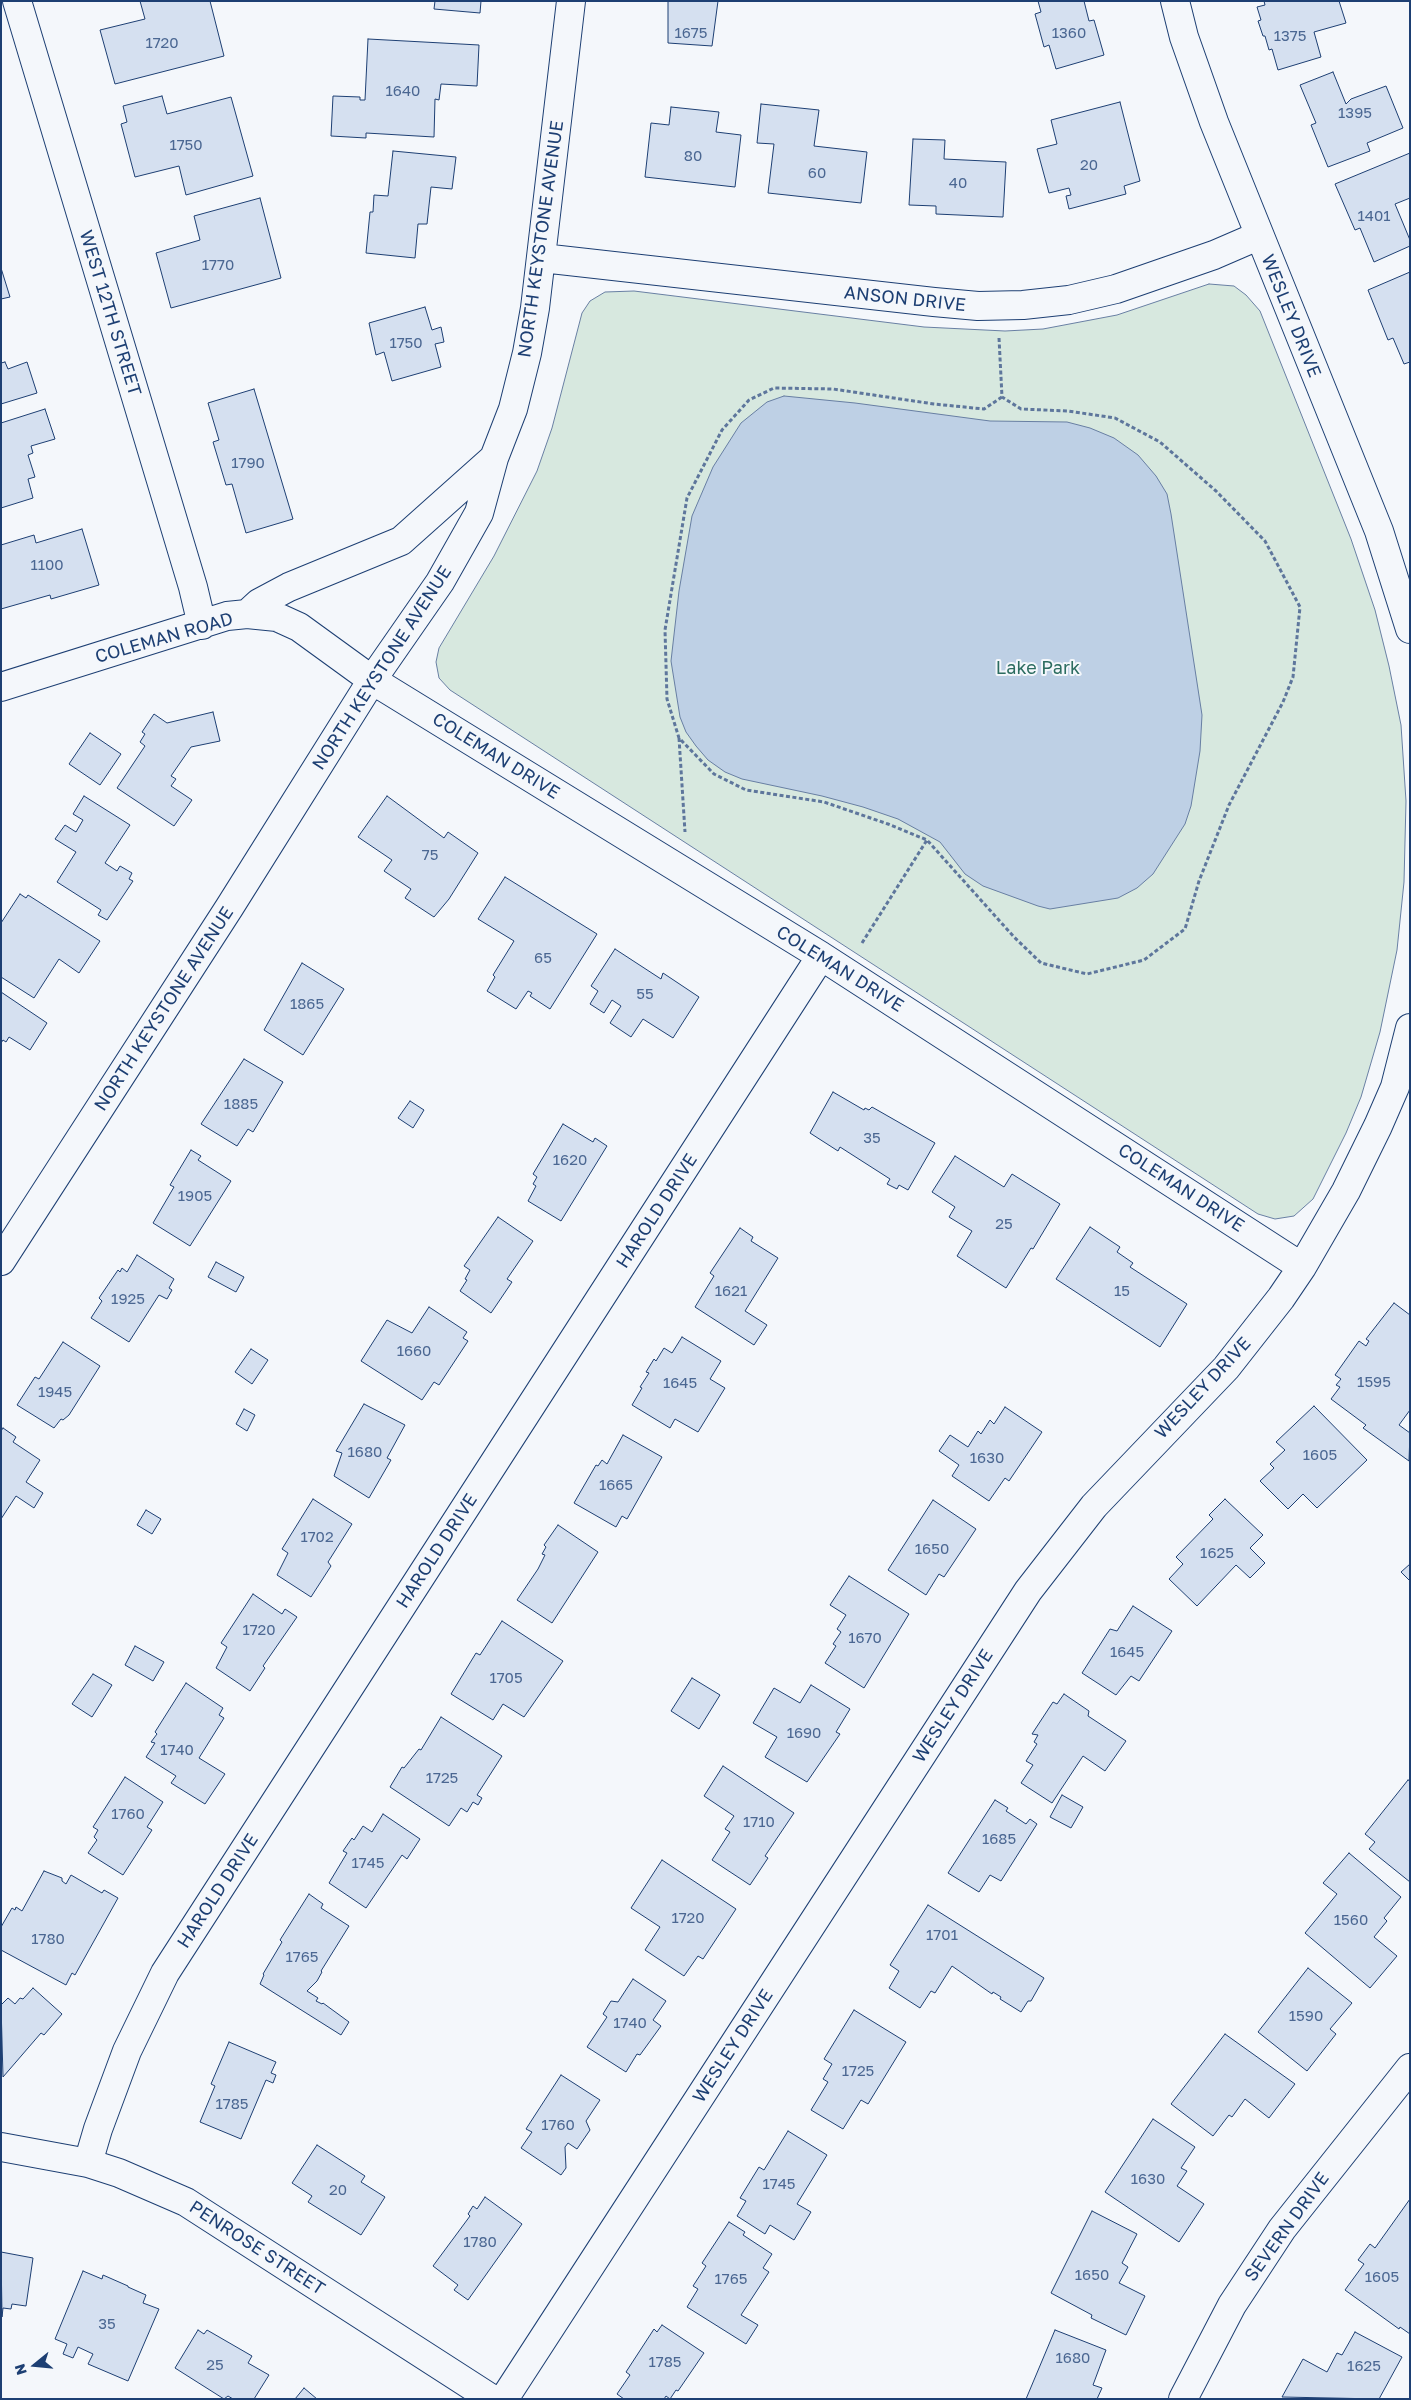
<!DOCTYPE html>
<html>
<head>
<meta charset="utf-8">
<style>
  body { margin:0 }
  #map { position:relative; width:1411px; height:2400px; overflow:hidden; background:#f4f7fb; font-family:"Golos Text",sans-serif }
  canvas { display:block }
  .frame { position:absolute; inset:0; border:2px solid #1d3f73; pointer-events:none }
  .north { position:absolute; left:10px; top:2340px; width:50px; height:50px; -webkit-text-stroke:4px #f4f7fb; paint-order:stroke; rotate:253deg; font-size:14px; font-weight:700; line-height:20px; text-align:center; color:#1d3f73 }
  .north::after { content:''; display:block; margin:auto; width:18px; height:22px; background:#1d3f73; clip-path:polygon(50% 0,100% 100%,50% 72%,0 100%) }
</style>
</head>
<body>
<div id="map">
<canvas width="1411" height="2400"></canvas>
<div class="frame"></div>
<div class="north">N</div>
</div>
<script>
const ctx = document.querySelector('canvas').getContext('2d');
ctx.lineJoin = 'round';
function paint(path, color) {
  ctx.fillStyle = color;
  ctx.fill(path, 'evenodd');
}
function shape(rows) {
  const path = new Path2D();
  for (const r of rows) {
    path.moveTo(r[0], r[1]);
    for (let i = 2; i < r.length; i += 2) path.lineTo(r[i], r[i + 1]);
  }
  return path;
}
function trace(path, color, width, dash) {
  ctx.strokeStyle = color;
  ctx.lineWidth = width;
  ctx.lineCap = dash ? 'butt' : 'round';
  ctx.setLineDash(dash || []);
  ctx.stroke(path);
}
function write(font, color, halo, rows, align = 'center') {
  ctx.font = font + ' "Golos Text",sans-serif';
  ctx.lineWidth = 4;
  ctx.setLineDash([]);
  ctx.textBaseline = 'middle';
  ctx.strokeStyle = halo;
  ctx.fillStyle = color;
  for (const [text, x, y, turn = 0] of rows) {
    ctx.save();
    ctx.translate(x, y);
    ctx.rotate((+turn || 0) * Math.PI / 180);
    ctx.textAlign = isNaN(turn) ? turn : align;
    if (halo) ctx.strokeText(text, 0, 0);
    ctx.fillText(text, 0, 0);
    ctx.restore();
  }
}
const green = shape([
  [1209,284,1234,286,1246,295,1260,311,1351,539,1375,610,1389,666,1401,725,1406,801,1404,882,1397,950,1380,1032,1361,1097,1346,1133,1313,1199,1294,1216,1275,1219,1258,1214,450,690,439,678,436,662,439,648,494,556,537,471,552,428,582,313,590,301,605,292,634,291,924,327,1005,331,1043,329,1117,315,1209,284]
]);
paint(green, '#d7e8df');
trace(green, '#687fa3', 1);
const water = shape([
  [784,396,855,403,990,421,1067,422,1090,428,1114,438,1138,455,1156,476,1167,494,1171,514,1202,715,1200,751,1191,806,1185,824,1153,874,1137,888,1118,898,1050,909,1038,906,983,886,965,874,940,842,898,819,863,807,822,796,742,779,725,772,708,760,696,746,686,732,680,717,671,661,679,591,692,516,713,467,741,423,767,402,784,396]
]);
paint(water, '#bed0e5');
trace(water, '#687fa3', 1);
const building = shape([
  [140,1,210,1,224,56,115,84,100,30,145,19,140,1],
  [435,1,481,1,480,13,434,9,435,1],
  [668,1,718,1,712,46,668,43,668,1],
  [1038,1,1084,1,1089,21,1094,20,1104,55,1056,69,1049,45,1044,47,1035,14,1041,12,1038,1],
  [1264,1,1339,1,1346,23,1314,32,1321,57,1278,70,1272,49,1269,50,1265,36,1263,36,1258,21,1261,20,1257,7,1265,5,1264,1],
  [368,39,479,45,477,86,441,84,439,100,435,99,434,137,366,133,366,138,331,136,333,96,360,97,360,100,365,100,368,39],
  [1333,72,1346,104,1351,99,1386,86,1403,128,1367,143,1370,151,1328,167,1311,125,1316,123,1300,85,1333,72],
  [162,96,167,114,231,97,253,176,186,195,179,166,135,177,121,124,127,122,123,106,162,96],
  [1120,102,1140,181,1124,186,1126,194,1069,209,1066,196,1071,195,1069,188,1049,193,1037,149,1057,144,1051,120,1120,102],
  [761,104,819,110,814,146,867,152,861,203,768,193,774,144,757,143,761,104],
  [671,107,719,112,716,132,741,135,735,187,645,177,651,123,669,125,671,107],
  [913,139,945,140,944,159,1006,162,1003,217,936,214,936,206,909,205,913,139],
  [393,151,456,157,452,189,431,187,427,224,418,224,415,258,366,253,370,212,373,212,374,195,388,196,393,151],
  [1410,153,1410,198,1395,204,1410,240,1410,246,1374,262,1360,228,1355,230,1335,184,1410,153],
  [260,198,281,278,171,308,156,253,200,240,194,216,260,198],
  [1,268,10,297,1,299,1,268],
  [1410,272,1410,362,1404,364,1393,338,1388,340,1368,290,1410,272],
  [425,307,432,330,441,327,444,342,435,344,441,367,392,381,384,352,376,355,369,323,425,307],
  [5,362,8,369,27,362,37,393,1,404,1,363,5,362],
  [254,389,293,519,246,533,232,484,226,485,213,442,219,440,208,403,254,389],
  [45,409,55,439,31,446,33,453,28,455,35,477,28,479,33,498,1,508,1,423,45,409],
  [82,529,99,585,51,599,50,595,1,609,1,545,34,535,36,543,82,529],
  [213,712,220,741,191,747,171,776,176,779,171,786,192,800,174,826,117,788,145,746,140,742,145,734,142,732,154,714,167,723,213,712],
  [90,733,121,754,100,785,69,764,90,733],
  [84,796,130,825,105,863,117,871,120,866,132,873,129,879,133,881,107,920,98,915,101,910,57,882,76,852,55,839,65,825,76,832,83,820,73,814,84,796],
  [387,796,444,838,448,832,478,853,449,899,434,917,405,898,411,889,384,871,392,860,358,837,387,796],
  [505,877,597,934,550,1009,530,996,532,993,528,991,516,1009,487,991,495,977,493,975,514,941,478,919,505,877],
  [20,894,26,898,28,895,100,941,79,973,59,959,34,998,1,977,1,923,20,894],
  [615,949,661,979,663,973,699,997,673,1038,643,1019,631,1037,610,1023,621,1006,612,1000,604,1013,590,1004,598,991,591,986,615,949],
  [302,963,344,989,303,1055,264,1030,302,963],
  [1,992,47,1023,30,1050,9,1037,6,1042,3,1040,1,1043,1,992],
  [244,1059,283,1082,253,1132,248,1129,237,1146,201,1124,244,1059],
  [833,1092,864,1110,865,1108,869,1110,872,1107,935,1143,908,1190,899,1185,897,1189,887,1184,890,1179,840,1147,838,1151,810,1133,833,1092],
  [410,1101,424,1110,413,1128,398,1118,410,1101],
  [563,1124,593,1142,595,1138,607,1146,561,1221,528,1201,536,1186,533,1184,537,1177,533,1174,563,1124],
  [191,1150,201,1156,198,1160,231,1181,190,1246,153,1223,174,1187,170,1185,191,1150],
  [955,1156,1004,1187,1012,1174,1060,1204,1033,1249,1031,1248,1006,1288,957,1256,972,1231,949,1217,955,1207,932,1192,955,1156],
  [498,1217,533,1241,507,1279,512,1282,491,1313,460,1291,467,1280,465,1279,470,1270,464,1266,498,1217],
  [1090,1227,1120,1247,1117,1252,1133,1263,1130,1267,1187,1304,1160,1347,1056,1279,1090,1227],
  [740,1228,753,1237,751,1241,778,1258,745,1311,767,1325,754,1345,695,1307,714,1276,710,1273,740,1228],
  [137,1255,174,1279,169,1288,172,1290,167,1299,159,1295,129,1342,91,1318,102,1301,99,1298,118,1270,120,1272,122,1268,127,1272,137,1255],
  [216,1262,244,1277,236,1292,208,1277,216,1262],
  [1394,1303,1410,1315,1410,1410,1399,1425,1410,1433,1409,1461,1363,1428,1366,1425,1331,1399,1340,1387,1336,1385,1341,1379,1335,1375,1359,1341,1366,1346,1369,1341,1366,1339,1394,1303],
  [429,1307,467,1332,463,1338,468,1341,439,1385,434,1382,422,1400,361,1361,387,1320,412,1333,429,1307],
  [682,1337,721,1361,710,1379,725,1388,698,1432,675,1419,670,1428,632,1405,642,1388,640,1387,649,1373,646,1372,654,1359,656,1361,664,1348,672,1353,682,1337],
  [63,1342,100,1366,69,1415,63,1420,61,1419,54,1428,17,1405,35,1377,39,1379,63,1342],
  [251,1349,268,1360,252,1384,235,1372,251,1349],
  [364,1404,405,1425,387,1458,391,1460,369,1498,334,1476,342,1453,336,1451,364,1404],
  [1314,1406,1367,1460,1317,1508,1303,1494,1288,1509,1260,1481,1274,1468,1270,1464,1285,1450,1276,1442,1314,1406],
  [1005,1407,1042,1432,1009,1481,1005,1478,989,1501,952,1476,959,1465,939,1451,950,1435,968,1447,978,1431,981,1434,990,1420,994,1424,1005,1407],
  [244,1409,255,1415,247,1431,236,1424,244,1409],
  [3,1428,16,1437,13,1442,40,1460,26,1482,43,1493,34,1508,16,1496,1,1519,1,1431,3,1428],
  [623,1435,662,1457,627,1519,622,1516,616,1527,574,1503,596,1465,598,1466,602,1460,607,1464,623,1435],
  [313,1499,352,1524,328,1562,331,1566,311,1597,277,1575,288,1553,282,1549,313,1499],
  [1225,1499,1263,1535,1250,1548,1265,1563,1250,1578,1236,1565,1197,1606,1169,1579,1183,1564,1176,1557,1213,1519,1209,1515,1225,1499],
  [933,1500,976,1529,944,1577,939,1574,926,1595,888,1570,933,1500],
  [146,1510,161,1519,152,1534,137,1525,146,1510],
  [558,1525,598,1552,552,1623,517,1600,538,1569,545,1555,542,1554,546,1547,544,1545,558,1525],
  [1410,1564,1410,1581,1401,1572,1410,1564],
  [849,1576,909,1614,864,1688,825,1663,836,1646,833,1644,841,1632,837,1629,846,1615,830,1605,849,1576],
  [253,1594,282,1614,285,1609,297,1617,263,1666,265,1668,250,1691,216,1668,227,1647,221,1643,253,1594],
  [1133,1606,1172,1631,1139,1681,1131,1676,1116,1695,1082,1673,1110,1629,1117,1631,1133,1606],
  [502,1621,563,1661,524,1717,503,1704,493,1720,451,1694,476,1653,480,1655,502,1621],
  [135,1646,164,1662,153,1681,125,1665,135,1646],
  [93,1674,112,1685,92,1717,72,1704,93,1674],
  [692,1678,720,1695,699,1729,671,1711,692,1678],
  [186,1683,223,1708,219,1715,224,1718,199,1758,225,1774,205,1804,171,1783,176,1776,146,1757,155,1743,151,1742,157,1734,155,1732,186,1683],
  [811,1685,850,1709,836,1732,840,1734,807,1782,765,1757,777,1737,753,1723,774,1688,800,1703,811,1685],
  [1064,1694,1089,1711,1088,1716,1126,1741,1105,1771,1083,1756,1052,1803,1021,1783,1033,1765,1026,1761,1037,1744,1034,1742,1038,1735,1032,1734,1053,1702,1057,1704,1064,1694],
  [441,1717,502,1756,477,1795,482,1798,478,1805,473,1802,467,1812,461,1808,449,1826,390,1787,402,1767,404,1768,419,1749,421,1750,441,1717],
  [723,1766,794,1813,765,1856,768,1858,750,1885,712,1860,730,1832,725,1829,734,1816,704,1796,723,1766],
  [125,1777,163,1802,147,1827,152,1830,123,1875,88,1853,97,1840,94,1837,98,1830,93,1827,125,1777],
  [1408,1780,1410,1781,1410,1882,1369,1849,1375,1842,1365,1834,1408,1780],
  [1062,1795,1083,1807,1071,1828,1050,1817,1062,1795],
  [995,1800,1008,1808,1006,1811,1026,1824,1030,1819,1037,1824,1001,1881,990,1875,979,1892,948,1873,995,1800],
  [383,1814,420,1839,407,1859,402,1855,366,1908,329,1883,347,1853,343,1851,352,1838,354,1840,363,1826,372,1832,383,1814],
  [1349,1853,1401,1897,1384,1918,1387,1921,1374,1937,1397,1956,1370,1988,1305,1933,1337,1894,1323,1883,1349,1853],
  [662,1860,736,1909,703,1959,698,1956,684,1976,645,1950,660,1927,631,1908,662,1860],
  [44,1871,62,1878,62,1881,66,1884,71,1875,102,1893,104,1890,118,1898,75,1975,72,1973,66,1985,1,1950,1,1927,12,1908,15,1910,16,1907,22,1911,44,1871],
  [309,1894,323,1904,321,1908,349,1926,321,1971,322,1972,317,1981,307,1991,318,1998,316,2001,322,2004,323,2003,349,2022,341,2035,260,1984,264,1975,263,1974,282,1942,280,1940,309,1894],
  [928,1905,1044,1978,1031,2001,1028,2001,1021,2012,1000,1999,1001,1997,993,1992,992,1994,952,1966,935,1993,931,1991,920,2008,889,1988,899,1971,890,1965,928,1905],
  [1308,1968,1352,2003,1330,2029,1336,2034,1307,2071,1258,2032,1308,1968],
  [633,1979,666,2001,653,2020,661,2026,640,2055,637,2054,626,2072,587,2047,607,2017,603,2014,611,2001,618,2002,633,1979],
  [33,1988,62,2014,44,2035,41,2033,3,2077,1,2005,8,1998,15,2004,20,1998,23,1999,33,1988],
  [854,2010,906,2042,868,2104,861,2100,843,2129,811,2110,828,2082,823,2079,832,2064,824,2059,854,2010],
  [1225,2034,1295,2084,1269,2118,1245,2099,1232,2117,1229,2115,1213,2136,1171,2104,1225,2034],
  [229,2042,276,2062,271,2073,276,2075,273,2083,266,2080,241,2139,200,2122,215,2086,211,2084,229,2042],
  [561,2075,600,2100,586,2121,590,2130,577,2149,568,2143,565,2147,566,2168,561,2175,521,2148,532,2132,526,2129,561,2075],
  [1153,2119,1195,2147,1181,2168,1187,2171,1177,2186,1204,2204,1179,2242,1105,2192,1153,2119],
  [788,2131,827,2155,797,2204,811,2212,794,2240,770,2225,765,2234,737,2216,746,2201,740,2198,759,2167,764,2170,788,2131],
  [317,2145,365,2176,361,2182,385,2197,361,2235,308,2202,312,2196,292,2183,317,2145],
  [485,2197,522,2224,468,2300,454,2290,458,2285,433,2266,470,2216,468,2214,473,2206,477,2209,485,2197],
  [1410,2199,1410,2334,1400,2327,1399,2329,1345,2290,1364,2264,1358,2260,1370,2244,1375,2248,1410,2199],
  [1092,2211,1137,2234,1122,2263,1128,2267,1119,2283,1145,2296,1126,2335,1091,2318,1092,2315,1051,2293,1092,2211],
  [729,2222,745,2232,743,2235,772,2254,763,2268,769,2272,741,2315,758,2325,746,2344,687,2307,698,2289,693,2286,706,2266,702,2263,729,2222],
  [1,2252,33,2258,26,2306,12,2304,11,2309,3,2308,2,2317,1,2252],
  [83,2271,102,2279,103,2275,128,2286,128,2287,146,2295,143,2303,159,2309,128,2381,88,2364,93,2354,78,2347,73,2358,63,2354,67,2344,55,2339,83,2271],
  [662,2325,704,2353,678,2391,676,2390,670,2399,666,2396,664,2399,624,2399,617,2394,630,2375,626,2372,654,2329,657,2332,662,2325],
  [198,2330,204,2334,207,2330,252,2356,248,2363,269,2375,254,2399,233,2399,228,2396,224,2399,175,2368,198,2330],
  [1055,2330,1106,2350,1093,2385,1102,2388,1097,2399,1026,2399,1055,2330],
  [1355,2332,1402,2357,1379,2399,1282,2397,1303,2359,1327,2372,1337,2353,1342,2355,1355,2332],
  [304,2388,317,2399,295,2399,304,2388]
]);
paint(building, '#d5e0f0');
trace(building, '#1d3f73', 1);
const minor = shape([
  [17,1,193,587,202,625],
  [1175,1,1184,37,1214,122,1379,531,1410,629],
  [542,258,934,302,978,306,1023,305,1069,300,1116,289,1214,255,1258,236],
  [247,614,259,603,289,587,401,541,494,458],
  [1,687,227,616,247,614,277,617,299,627,372,680,821,956,1302,1267],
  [1,1261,229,908,372,680,440,582,479,513,494,458,513,409,527,353,535,308,571,1],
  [1,2147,88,2163,119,2173,186,2202,492,2399],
  [88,2163,98,2129,127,2051,165,1973,821,956],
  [504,2399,1028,1591,1094,1506,1226,1368,1281,1298,1302,1267,1346,1191,1378,1126,1395,1087,1410,1028],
  [1183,2399,1232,2305,1282,2229,1410,2068]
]);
trace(minor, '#1d3f73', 30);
trace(shape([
  [999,338,1002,397,1021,409,1068,411,1115,418,1160,442,1216,491,1265,541,1300,607,1293,677,1283,702,1229,805,1199,881,1185,929,1144,960,1087,974,1041,963,1014,937,927,840,888,824,824,802,746,790,714,774,679,738,667,699,665,630,687,498,722,430,749,400,774,388,833,389,934,404,984,409,1002,397],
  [679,738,685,832],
  [862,943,927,840]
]), '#5e769c', 3, [4, 2.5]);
trace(minor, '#f4f7fb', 28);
write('15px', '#4b6792', null, [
  ["1675",691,33],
  ["1360",1069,33],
  ["1375",1290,36],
  ["1720",162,43],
  ["1640",403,91],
  ["1395",1355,113],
  ["1750",186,145],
  ["80",693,156],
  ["20",1089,165],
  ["60",817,173],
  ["40",958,183],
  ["1401",1374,216],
  ["1770",218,265],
  ["1750",406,343],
  ["1790",248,463],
  ["1100",47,565],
  ["75",430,855],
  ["65",543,958],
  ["55",645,994],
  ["1865",307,1004],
  ["1885",241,1104],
  ["35",872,1138],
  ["1620",570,1160],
  ["1905",195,1196],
  ["25",1004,1224],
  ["1621",731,1291],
  ["15",1122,1291],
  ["1925",128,1299],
  ["1660",414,1351],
  ["1595",1374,1382],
  ["1645",680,1383],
  ["1945",55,1392],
  ["1680",365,1452],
  ["1605",1320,1455],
  ["1630",987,1458],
  ["1665",616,1485],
  ["1702",317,1537],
  ["1650",932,1549],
  ["1625",1217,1553],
  ["1720",259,1630],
  ["1670",865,1638],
  ["1645",1127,1652],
  ["1705",506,1678],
  ["1690",804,1733],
  ["1740",177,1750],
  ["1725",442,1778],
  ["1760",128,1814],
  ["1710",759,1822],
  ["1685",999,1839],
  ["1745",368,1863],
  ["1720",688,1918],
  ["1560",1351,1920],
  ["1701",942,1935],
  ["1780",48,1939],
  ["1765",302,1957],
  ["1590",1306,2016],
  ["1740",630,2023],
  ["1725",858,2071],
  ["1785",232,2104],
  ["1760",558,2125],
  ["1630",1148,2179],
  ["1745",779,2184],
  ["20",338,2190],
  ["1780",480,2242],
  ["1650",1092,2275],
  ["1605",1382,2277],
  ["1765",731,2279],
  ["35",107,2324],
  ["1680",1073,2358],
  ["1785",665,2362],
  ["25",215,2365],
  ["1625",1364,2366]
]);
write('18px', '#1d3f73', '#f4f7fb', [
  ["NORTH KEYSTONE AVENUE",541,239,-82],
  ["ANSON DRIVE",905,299,6],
  ["WEST 12TH STREET",110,313,73],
  ["WESLEY DRIVE",1291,316,68],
  ["COLEMAN ROAD",164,638,-16],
  ["NORTH KEYSTONE AVENUE",382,668,-57],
  ["COLEMAN DRIVE",496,756,32],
  ["COLEMAN DRIVE",840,969,32],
  ["NORTH KEYSTONE AVENUE",164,1009,-57],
  ["COLEMAN DRIVE",1181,1188,33],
  ["HAROLD DRIVE",657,1211,-57],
  ["WESLEY DRIVE",1203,1388,-47],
  ["HAROLD DRIVE",437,1551,-57],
  ["WESLEY DRIVE",953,1706,-57],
  ["HAROLD DRIVE",218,1891,-57],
  ["WESLEY DRIVE",733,2046,-57],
  ["SEVERN DRIVE",1287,2227,-54],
  ["PENROSE STREET",257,2248,33]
]);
write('18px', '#2c6c60', '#f4f7fb', [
  ["Lake Park",1038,668]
]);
</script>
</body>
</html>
